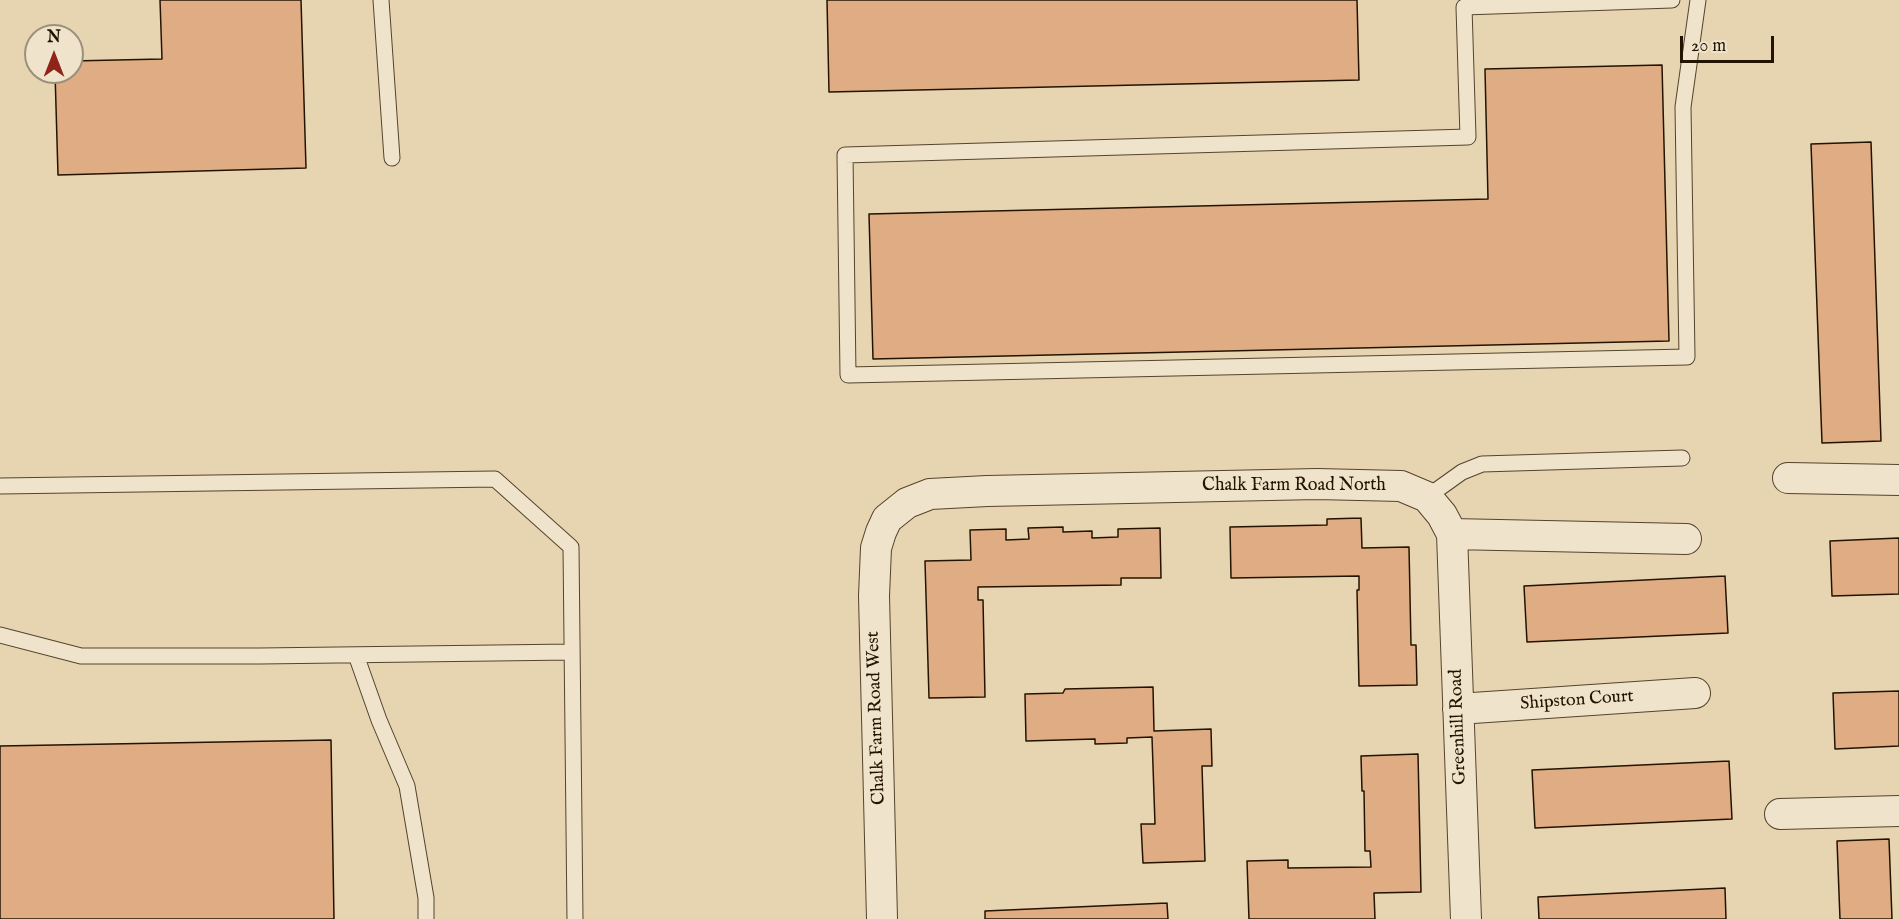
<!DOCTYPE html>
<html>
<head>
<meta charset="utf-8">
<style>
  body { margin:0 }
  #map { position:relative; width:1899px; height:919px; overflow:hidden; background:#e7d4b0; font-family:"IM FELL English",serif }
  canvas { display:block }
  .north { position:absolute; left:24px; top:24px; width:60px; height:60px; box-sizing:border-box; background:#efe3cc; border:2px solid #9d907b; border-radius:50%; rotate:0deg; font-size:16px; font-weight:700; line-height:24px; text-align:center; color:#231401 }
  .north::after { content:''; display:block; margin:auto; width:21px; height:27px; background:#8f2418; clip-path:polygon(50% 0,100% 100%,50% 72%,0 100%) }
  .scale { position:absolute; left:1680px; top:36px; width:94px; height:27px; box-sizing:border-box; border:3px solid #231401; border-top:0; padding-left:8px; font-size:18px; line-height:21px; white-space:nowrap; color:#231401; -webkit-text-stroke:4px #efe3cc; paint-order:stroke }
</style>
</head>
<body>
<div id="map">
<canvas width="1899" height="919"></canvas>
<div class="north">N</div>
<div class="scale">20 m</div>
</div>
<script>
const ctx = document.querySelector('canvas').getContext('2d');
ctx.lineJoin = 'round';
function paint(path, color) {
  ctx.fillStyle = color;
  ctx.fill(path, 'evenodd');
}
function shape(rows) {
  const path = new Path2D();
  for (const r of rows) {
    path.moveTo(r[0], r[1]);
    for (let i = 2; i < r.length; i += 2) path.lineTo(r[i], r[i + 1]);
  }
  return path;
}
function trace(path, color, width, dash) {
  ctx.strokeStyle = color;
  ctx.lineWidth = width;
  ctx.lineCap = dash ? 'butt' : 'round';
  ctx.setLineDash(dash || []);
  ctx.stroke(path);
}
function write(font, color, halo, rows, align = 'center') {
  ctx.font = font + ' "IM FELL English",serif';
  ctx.lineWidth = 4.5;
  ctx.setLineDash([]);
  ctx.textBaseline = 'middle';
  ctx.strokeStyle = halo;
  ctx.fillStyle = color;
  for (const [text, x, y, turn = 0] of rows) {
    ctx.save();
    ctx.translate(x, y);
    ctx.rotate((+turn || 0) * Math.PI / 180);
    ctx.textAlign = isNaN(turn) ? turn : align;
    if (halo) ctx.strokeText(text, 0, 0);
    ctx.fillText(text, 0, 0);
    ctx.restore();
  }
}
const building = shape([
  [160,0,301,0,306,168,58,175,55,72,72,72,72,61,162,59,160,0],
  [827,0,1357,0,1359,80,829,92,827,0],
  [1662,65,1669,341,873,359,869,214,1488,199,1485,69,1662,65],
  [1871,142,1881,441,1822,443,1811,144,1871,142],
  [1361,518,1362,548,1409,547,1411,645,1416,645,1417,685,1359,686,1357,590,1359,590,1359,576,1231,578,1230,527,1327,525,1327,519,1361,518],
  [1063,527,1063,532,1092,531,1092,538,1118,537,1118,529,1160,528,1161,578,1121,578,1121,585,978,587,978,600,983,600,985,697,929,698,925,561,971,560,970,530,1006,529,1006,540,1029,539,1028,528,1063,527],
  [1899,538,1899,594,1832,596,1830,541,1899,538],
  [1725,576,1728,633,1527,642,1524,586,1725,576],
  [1153,687,1154,731,1211,729,1212,766,1202,766,1205,861,1143,863,1141,824,1155,824,1152,737,1127,738,1127,743,1095,744,1095,739,1026,741,1025,694,1063,693,1065,689,1153,687],
  [1899,691,1899,746,1835,749,1833,693,1899,691],
  [331,740,334,919,0,919,0,746,331,740],
  [1418,754,1421,892,1374,893,1375,919,1249,919,1247,861,1288,860,1288,868,1371,867,1370,851,1365,851,1364,791,1362,791,1361,756,1418,754],
  [1729,761,1732,819,1535,828,1532,770,1729,761],
  [1889,839,1892,919,1840,919,1837,841,1889,839],
  [1725,888,1726,919,1539,919,1538,897,1725,888],
  [1167,903,1168,919,985,919,985,911,1167,903]
]);
paint(building, '#e0ac84');
trace(building, '#231401', 1.5);
const lane = shape([
  [381,0,392,158],
  [1672,0,1464,7,1468,137,845,155,848,375,1687,357,1683,107,1698,0],
  [0,486,495,479,571,547,575,919],
  [1427,497,1462,472,1482,464,1682,458],
  [0,635,81,656,260,656,572,652],
  [356,655,379,720,407,786,426,898,426,919]
]);
const street = shape([
  [1788,478,1899,480],
  [1452,534,1686,539],
  [1458,709,1695,693],
  [1780,814,1899,811],
  [882,919,874,596,876,548,881,532,887,519,907,503,930,494,987,491,1317,484,1401,486,1427,497,1442,515,1452,534,1466,919]
]);
trace(lane, '#54442d', 17);
trace(street, '#54442d', 32);
trace(lane, '#efe3cc', 15);
trace(street, '#efe3cc', 30);
write('18px', '#231401', '#efe3cc', [
  ["Chalk Farm Road North",1294,486],
  ["Shipston Court",1577,701,-4],
  ["Chalk Farm Road West",877,718,-92],
  ["Greenhill Road",1459,727,-92]
]);
</script>
</body>
</html>
